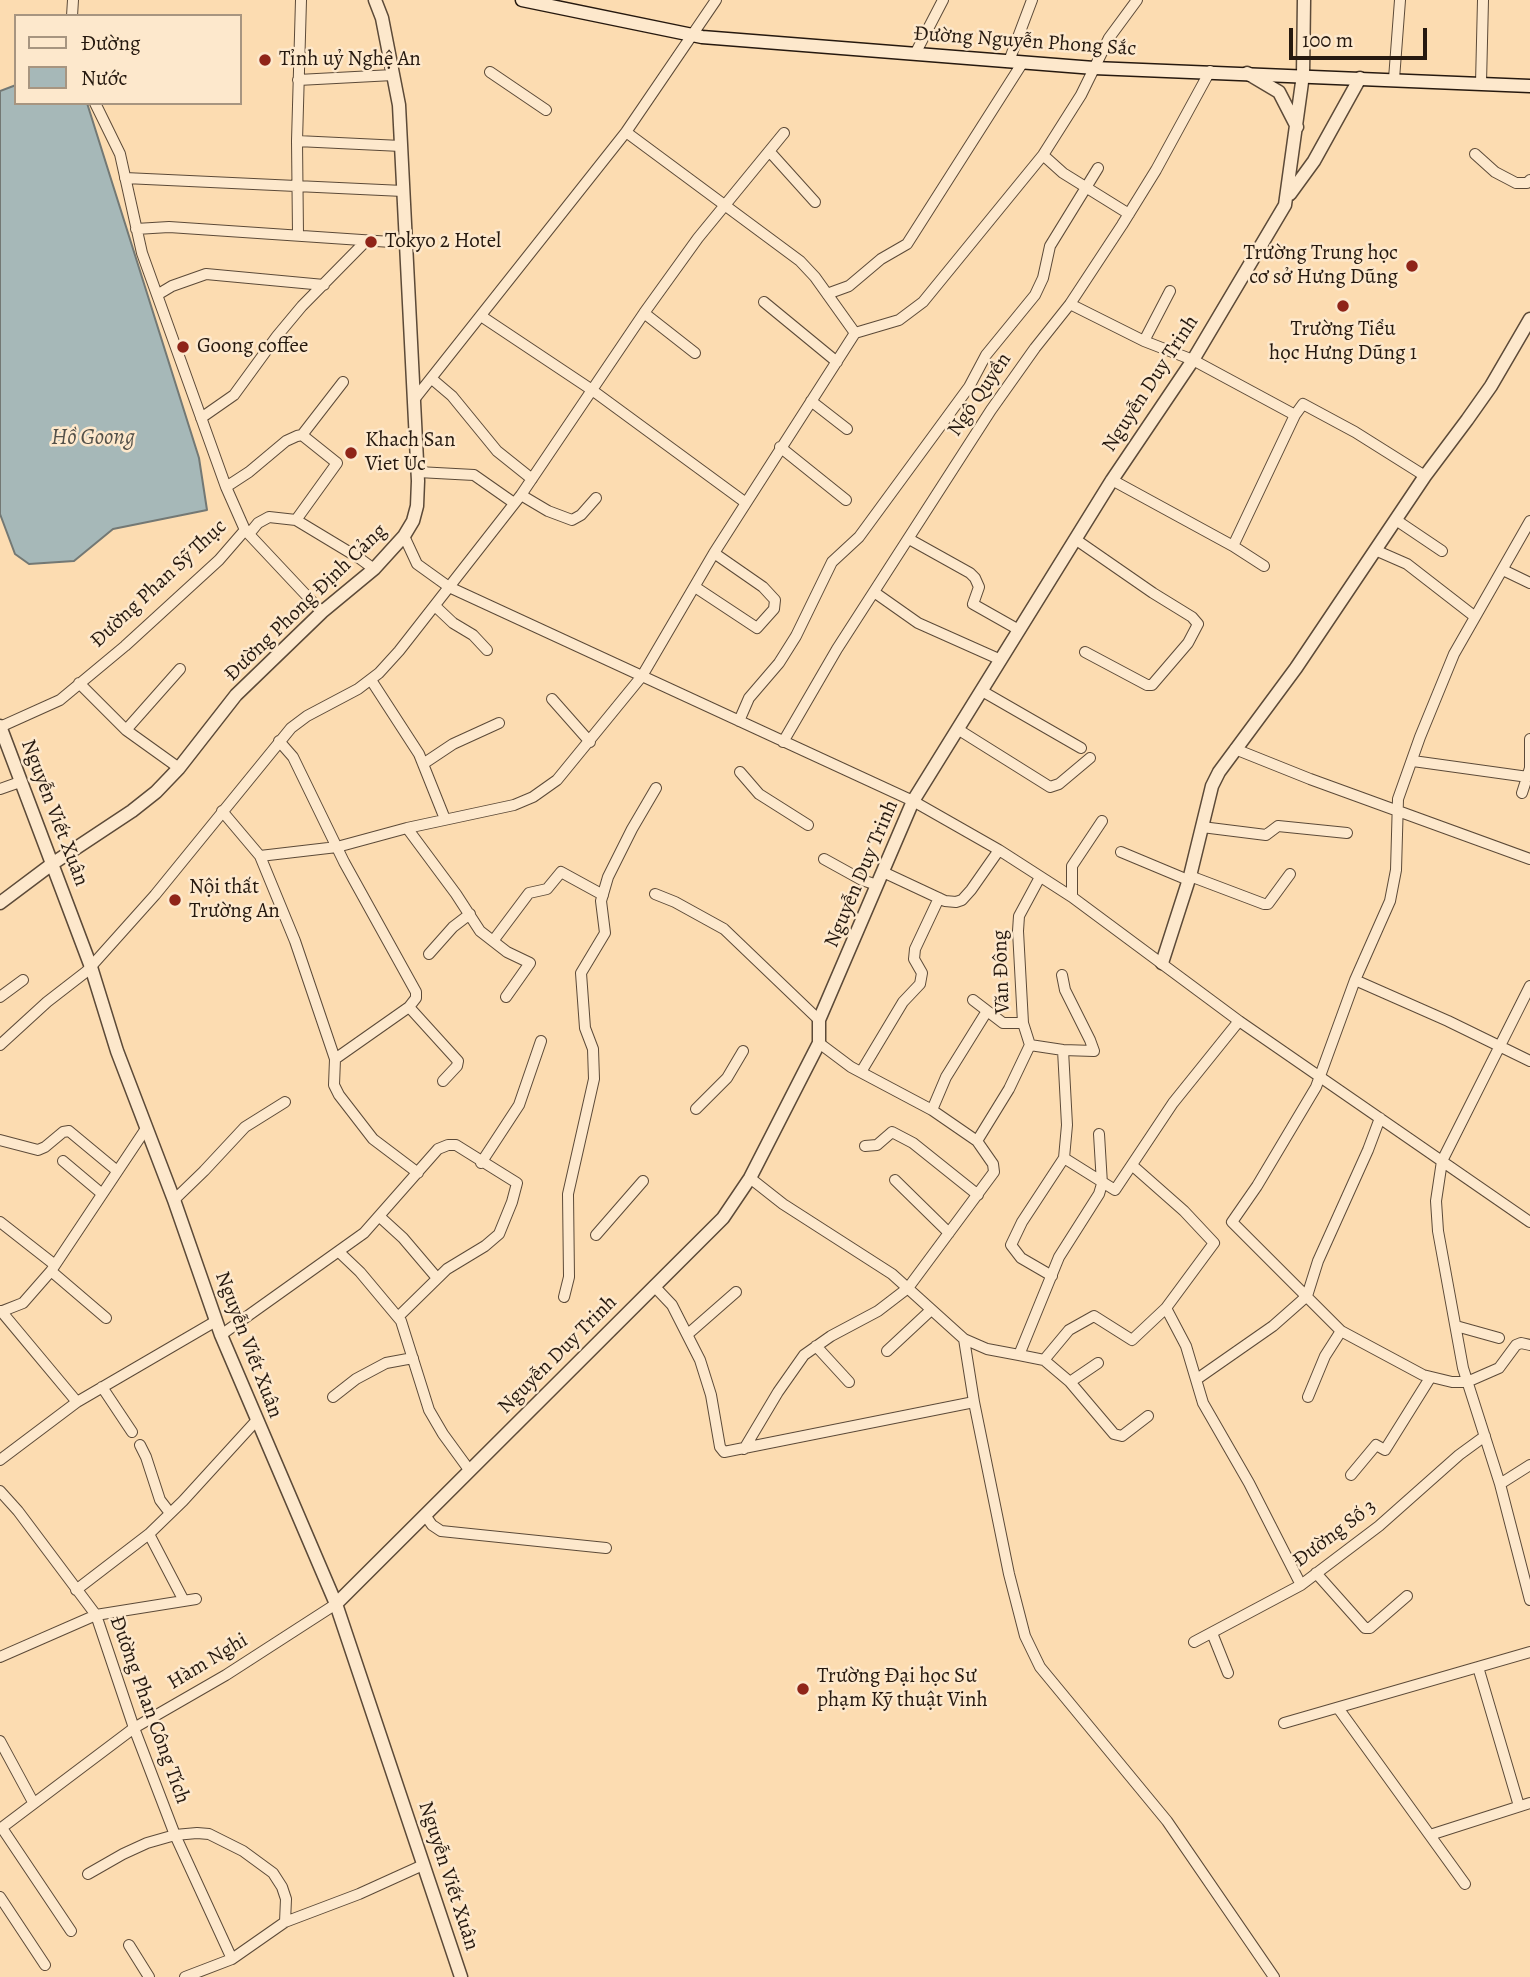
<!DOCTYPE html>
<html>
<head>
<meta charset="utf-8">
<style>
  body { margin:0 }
  #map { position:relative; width:1530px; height:1977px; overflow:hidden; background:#fcdcb1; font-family:Alegreya,serif }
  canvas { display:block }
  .legend { position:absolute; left:14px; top:14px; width:228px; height:91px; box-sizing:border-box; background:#fde8cc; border:2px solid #a79580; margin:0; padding:9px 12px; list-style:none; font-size:21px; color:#26190f }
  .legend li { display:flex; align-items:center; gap:14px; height:35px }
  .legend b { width:35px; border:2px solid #a79580 }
  .scale { position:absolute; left:1289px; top:28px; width:138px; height:32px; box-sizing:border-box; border:4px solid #26190f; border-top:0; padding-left:9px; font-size:21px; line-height:24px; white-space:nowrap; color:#26190f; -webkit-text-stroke:5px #fde8cc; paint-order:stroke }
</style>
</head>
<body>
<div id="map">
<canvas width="1530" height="1977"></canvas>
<ul class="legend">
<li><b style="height:9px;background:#fde8cc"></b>Đường</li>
<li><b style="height:19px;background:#a6b8b8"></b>Nước</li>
</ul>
<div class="scale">100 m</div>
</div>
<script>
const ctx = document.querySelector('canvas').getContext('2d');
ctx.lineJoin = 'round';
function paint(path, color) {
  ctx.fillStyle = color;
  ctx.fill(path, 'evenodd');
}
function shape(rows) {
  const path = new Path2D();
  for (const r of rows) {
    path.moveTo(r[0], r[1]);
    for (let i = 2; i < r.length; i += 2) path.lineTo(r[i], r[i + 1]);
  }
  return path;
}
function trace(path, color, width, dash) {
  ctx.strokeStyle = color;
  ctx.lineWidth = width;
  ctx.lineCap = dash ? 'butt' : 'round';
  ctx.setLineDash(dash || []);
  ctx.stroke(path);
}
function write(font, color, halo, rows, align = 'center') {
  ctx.font = font + ' Alegreya,serif';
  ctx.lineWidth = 5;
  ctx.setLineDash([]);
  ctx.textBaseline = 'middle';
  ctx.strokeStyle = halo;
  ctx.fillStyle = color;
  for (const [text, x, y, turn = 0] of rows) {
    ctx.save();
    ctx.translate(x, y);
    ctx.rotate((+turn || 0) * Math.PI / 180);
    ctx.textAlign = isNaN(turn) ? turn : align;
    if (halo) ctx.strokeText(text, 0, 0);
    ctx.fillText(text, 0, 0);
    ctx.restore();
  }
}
const water = shape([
  [16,85,16,103,87,103,199,458,207,510,113,529,74,561,29,564,15,554,0,514,0,91,16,85]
]);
paint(water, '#a6b8b8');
trace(water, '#737874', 2);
const minor = shape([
  [72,16,73,0],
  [915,54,943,0],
  [1009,61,1032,0],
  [490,72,546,110],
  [1394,79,1400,0],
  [298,80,393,75],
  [1481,83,1483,0],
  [95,103,120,154,142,253,226,487,245,530,322,612],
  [626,132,800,261,815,277,855,333],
  [297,141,401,146],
  [770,152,815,202],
  [1475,154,1495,172,1516,183,1527,183,1530,180],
  [1043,155,1063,173,1129,214],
  [125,178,403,191],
  [136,229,169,227,406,243],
  [298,234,297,141,301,0],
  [827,294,849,286,881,259,907,244,1023,62],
  [157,295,172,286,206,274,324,285],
  [764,302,837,362],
  [1070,304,1144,341,1193,360,1295,415],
  [644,313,695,353],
  [481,316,592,390,746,503],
  [1144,341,1170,291],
  [432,379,452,396,497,451,532,479],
  [413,401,626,132,716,0],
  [811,401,847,429],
  [201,418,234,395,277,336,302,306,366,241],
  [780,447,846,500],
  [418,472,474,475,514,503],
  [1112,480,1233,546,1264,566],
  [226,487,249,472,286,441,297,436,302,435,343,382],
  [521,495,548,511,572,520,581,515,596,498],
  [296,520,337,463,302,435],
  [1396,520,1442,551],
  [1530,521,1454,654,1420,737,1398,799,1396,870,1390,901,1355,980,1316,1087,1257,1186,1232,1222,1341,1331,1423,1375,1452,1382,1467,1382,1499,1368,1516,1345,1521,1343,1530,1345],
  [249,534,258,523,269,517,296,520,359,558,374,569],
  [404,536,417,564,449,587,913,801,999,850,1072,897,1239,1021,1530,1222],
  [909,539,970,573,975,578,979,587,973,604,1019,630],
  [1075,539,1153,593,1192,617,1198,624,1188,643,1152,685,1147,685,1085,652],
  [1233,546,1295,415,1303,404,1355,432,1425,476],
  [1375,550,1407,564,1474,616],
  [1503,570,1530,583],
  [695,587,757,628,774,609,775,600,763,587,714,553],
  [874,592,918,623,1001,660],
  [435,606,453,623,473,635,487,650],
  [371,680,419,754,445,819],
  [79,683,126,730,179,768],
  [982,691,1081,748],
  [552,699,590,742],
  [739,721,749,698,779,663,796,636,832,562,859,537,969,387,986,355,1035,295,1043,278,1050,246,1098,168],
  [0,727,60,700,125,646,219,560,245,530],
  [126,730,180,669],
  [959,730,1050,787,1059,784,1090,758],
  [279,741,293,757,344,862,416,992,416,998,409,1007,335,1059],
  [783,742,837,649,991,410,1035,348,1070,304,1122,225,1156,170,1210,71],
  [1235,749,1310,779,1530,859],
  [1413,761,1528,777],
  [423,764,453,744,499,723],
  [740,772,759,794,808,825],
  [0,789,20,782],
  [1522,793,1530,768,1530,739],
  [222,811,260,856,295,941,335,1059,334,1085,339,1095,373,1139,418,1173],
  [1202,827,1266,835,1278,826,1347,833],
  [407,828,456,894,480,931,507,952,530,963,506,997],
  [1121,852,1188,880],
  [260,856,337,847,407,828,514,805,533,797,557,780,642,676,714,553,855,333,899,320,923,302,1043,155,1081,95,1109,38,1137,0],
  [824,859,862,880,877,885],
  [883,872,945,901,956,902,962,900,971,890,999,850],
  [1190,876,1264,904,1268,904,1290,874],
  [655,894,675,902,724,929,819,1020],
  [1072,897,1072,866,1102,821],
  [493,941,529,893,547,889,561,872,603,895],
  [429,954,453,927,470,914],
  [1355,980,1448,1021,1530,1061],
  [1530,986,1442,1161,1436,1201,1438,1231,1463,1368,1500,1484,1530,1600],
  [0,997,23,980],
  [973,1000,1003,1023,1023,1023],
  [409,1007,458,1061,457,1066,443,1081],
  [0,1045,47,1002,87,971,155,895,291,728,307,716,358,689,379,673,399,651,521,495,644,313,698,238,784,133],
  [1030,1045,1063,1050,1094,1051,1090,1040,1065,990,1062,975],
  [861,1072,903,1002,920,984,922,973,914,959,915,949,939,898],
  [696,1109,727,1078,743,1051],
  [932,1110,946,1077,987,1011],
  [0,1140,38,1150,45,1147,63,1132,69,1131,116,1170],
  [977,1141,1009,1089,1030,1045,1023,1023,1018,931,1019,916,1040,877],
  [865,1146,877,1145,892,1132,913,1143,978,1195],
  [1064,1158,1115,1190,1173,1103,1239,1021],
  [63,1161,101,1193],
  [481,1163,519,1105,541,1041],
  [750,1178,783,1204,892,1274,964,1339,987,1349,1019,1355,1059,1257,1099,1194,1102,1184,1099,1134],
  [895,1180,949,1233],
  [174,1200,204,1171,245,1127,285,1102],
  [380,1217,403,1238,437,1278],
  [0,1222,55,1265],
  [596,1235,643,1181],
  [339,1252,360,1272,401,1321,429,1410,443,1434,470,1471],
  [51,1271,106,1318],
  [1052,1276,1021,1258,1011,1245,1022,1222,1064,1158,1067,1125,1063,1050],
  [654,1286,672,1305,700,1360,711,1395,720,1447,724,1452,974,1402],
  [564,1297,569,1277,568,1194,594,1079,593,1049,585,1028,581,973,605,933,601,901,608,877,632,829,656,788],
  [1166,1308,1186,1346,1203,1403,1249,1483,1301,1585],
  [1,1311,77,1402],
  [0,1312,23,1303,51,1271,145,1130],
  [1456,1326,1499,1338],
  [688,1334,736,1292],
  [221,1335,364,1233,438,1149,448,1145,456,1145,517,1183,512,1202,499,1234,485,1246,447,1269,398,1317],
  [964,1339,974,1402,1009,1574,1025,1636,1040,1667,1167,1821,1274,1977],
  [816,1346,849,1382],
  [887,1351,931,1310],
  [1019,1355,1044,1360,1069,1330,1094,1316,1132,1340,1166,1308,1214,1243,1184,1211,1133,1166],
  [1044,1360,1070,1382,1114,1434,1122,1436,1148,1416],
  [1197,1379,1273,1326,1307,1296,1318,1261,1368,1150,1380,1118],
  [1070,1382,1098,1363],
  [102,1387,132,1432],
  [333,1397,356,1379,386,1363,413,1358],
  [1308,1397,1325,1356,1341,1331],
  [140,1445,146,1457,160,1500,170,1513],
  [744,1449,778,1392,804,1355,831,1336,878,1311,908,1288,994,1172,993,1164,977,1141,932,1110,851,1067,819,1043],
  [0,1460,77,1402,216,1321],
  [1351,1475,1376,1445,1385,1450,1430,1378],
  [1500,1484,1530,1465],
  [0,1491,18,1511,96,1615,134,1728,175,1835,232,1959],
  [425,1515,432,1525,441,1531,606,1548],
  [149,1534,184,1601],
  [1316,1573,1365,1628,1370,1628,1407,1596],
  [76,1590,149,1534,183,1501,256,1421],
  [1212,1633,1228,1673],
  [1194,1642,1301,1585,1379,1526,1459,1455,1485,1436],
  [0,1657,96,1615,196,1599],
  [1478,1667,1519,1806],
  [1338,1708,1465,1884],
  [1284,1723,1530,1652],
  [0,1741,33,1802],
  [2,1828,71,1931],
  [0,1829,134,1728,226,1675,336,1604],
  [1430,1835,1530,1803],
  [88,1874,123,1854,147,1843,175,1835,197,1833,209,1834,243,1851,273,1873,282,1887,286,1899,285,1922],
  [0,1897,45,1965],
  [129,1945,149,1977],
  [185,1977,232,1959,285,1922,359,1894,423,1865]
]);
const tertiary = shape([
  [1247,73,1279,92,1297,127],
  [1290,194,1314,161,1360,78],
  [0,726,91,967,117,1051,174,1200,221,1335,336,1604,461,1977],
  [0,903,52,864,132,811,156,792,179,768,236,695,322,612,374,569,404,536,413,521,417,506,418,481,399,105,382,18,375,0],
  [1162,963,1190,876,1212,786,1219,772,1296,668,1425,476,1467,420,1491,386,1530,319],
  [336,1604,723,1218,750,1178,819,1043,819,1020,913,801,1112,480,1193,360,1285,205,1303,75,1304,0]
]);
const secondary = shape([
  [522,0,702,37,1094,68,1530,86]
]);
trace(minor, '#5c4a38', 12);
trace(tertiary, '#5c4a38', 15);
trace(secondary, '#26190f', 15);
trace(minor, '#fde8cc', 10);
trace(tertiary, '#fde8cc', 12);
trace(secondary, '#fde8cc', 12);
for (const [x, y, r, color] of [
  [265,60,7,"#8f2418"],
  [371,242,7,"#8f2418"],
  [1412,266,7,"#8f2418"],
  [1343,306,7,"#8f2418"],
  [183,347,7,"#8f2418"],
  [351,453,7,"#8f2418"],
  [175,900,7,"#8f2418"],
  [803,1689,7,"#8f2418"]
]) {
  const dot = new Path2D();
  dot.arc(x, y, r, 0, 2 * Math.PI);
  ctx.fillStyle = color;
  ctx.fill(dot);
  trace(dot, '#fde8cc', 2.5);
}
write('21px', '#26190f', '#fde8cc', [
  ["Đường Nguyễn Phong Sắc",1025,42,4],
  ["Nguyễn Duy Trinh",1151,384,-57],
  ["Ngô Quyền",980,395,-56],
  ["Đường Phan Sỹ Thục",159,584,-43],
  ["Đường Phong Định Cảng",306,603,-44],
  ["Nguyễn Viết Xuân",54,813,69],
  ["Nguyễn Duy Trinh",862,874,-67],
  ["Văn Đông",1002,972,-92],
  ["Nguyễn Viết Xuân",248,1345,69],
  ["Nguyễn Duy Trinh",558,1355,-45],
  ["Đường Số 3",1335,1534,-37],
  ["Hàm Nghi",208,1662,-31],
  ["Đường Phan Công Tích",149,1710,70],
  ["Nguyễn Viết Xuân",448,1876,72]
]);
write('21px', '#26190f', '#fde8cc', [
  ["Tỉnh uỷ Nghệ An",279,60],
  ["Tokyo 2 Hotel",385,242],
  ["Trường Trung học",1398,254,"right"],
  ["cơ sở Hưng Dũng",1398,278,"right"],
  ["Trường Tiểu",1343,330,"center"],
  ["học Hưng Dũng 1",1343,354,"center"],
  ["Goong coffee",197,347],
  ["Khach San",365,441],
  ["Viet Uc",365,465],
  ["Nội thất",189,888],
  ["Trường An",189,912],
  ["Trường Đại học Sư",817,1677],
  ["phạm Kỹ thuật Vinh",817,1701]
], 'left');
write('italic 23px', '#53514a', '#fde8cc', [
  ["Hồ Goong",93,438]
]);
</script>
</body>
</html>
